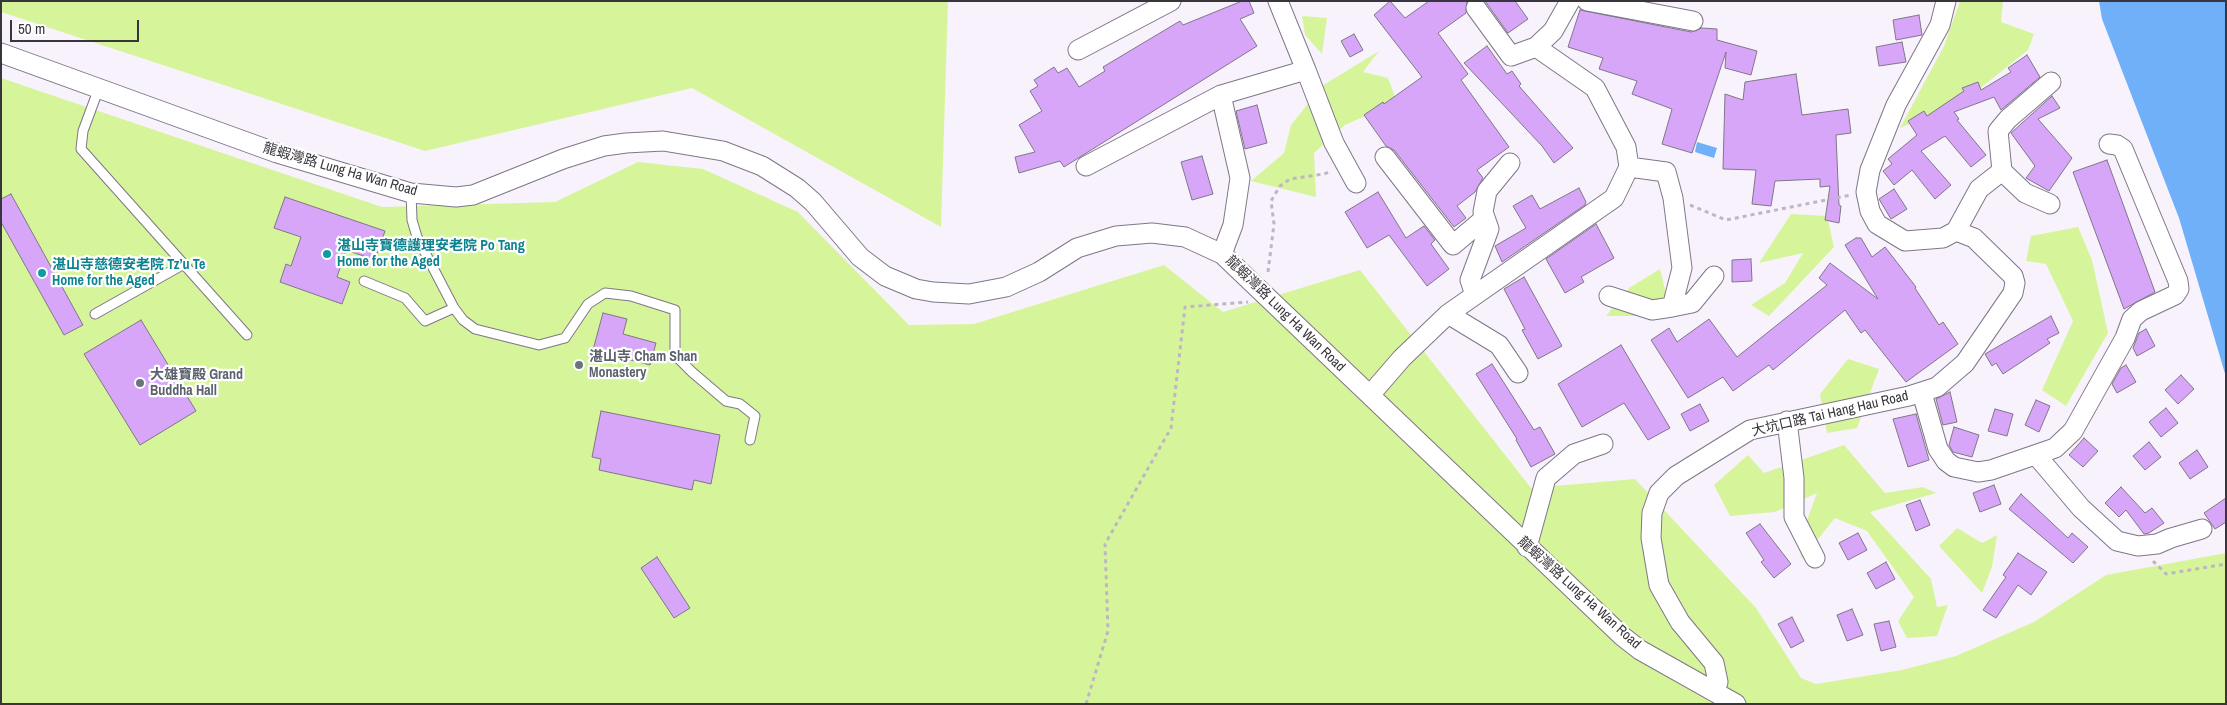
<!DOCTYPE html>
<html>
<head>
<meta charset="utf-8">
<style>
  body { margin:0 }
  #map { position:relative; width:2227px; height:705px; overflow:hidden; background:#f8f2fd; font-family:"Archivo Narrow",sans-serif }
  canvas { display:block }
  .frame { position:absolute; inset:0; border:2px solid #39353c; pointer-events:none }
  .scale { position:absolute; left:10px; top:20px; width:129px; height:22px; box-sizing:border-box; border:2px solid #39353c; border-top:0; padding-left:6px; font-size:15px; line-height:18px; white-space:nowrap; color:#39353c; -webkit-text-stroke:4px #fff; paint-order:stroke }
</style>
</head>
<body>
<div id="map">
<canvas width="2227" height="705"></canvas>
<div class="frame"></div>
<div class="scale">50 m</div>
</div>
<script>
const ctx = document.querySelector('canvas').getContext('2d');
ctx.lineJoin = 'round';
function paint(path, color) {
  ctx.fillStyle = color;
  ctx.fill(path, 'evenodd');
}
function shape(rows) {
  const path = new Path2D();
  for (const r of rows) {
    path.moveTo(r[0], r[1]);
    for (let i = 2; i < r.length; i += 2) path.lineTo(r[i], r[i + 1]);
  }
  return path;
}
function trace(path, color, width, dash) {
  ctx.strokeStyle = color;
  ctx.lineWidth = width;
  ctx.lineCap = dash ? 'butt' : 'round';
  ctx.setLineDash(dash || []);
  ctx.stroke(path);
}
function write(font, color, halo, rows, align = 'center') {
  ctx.font = font + ' "Archivo Narrow","Noto Sans TC",sans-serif';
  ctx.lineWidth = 4.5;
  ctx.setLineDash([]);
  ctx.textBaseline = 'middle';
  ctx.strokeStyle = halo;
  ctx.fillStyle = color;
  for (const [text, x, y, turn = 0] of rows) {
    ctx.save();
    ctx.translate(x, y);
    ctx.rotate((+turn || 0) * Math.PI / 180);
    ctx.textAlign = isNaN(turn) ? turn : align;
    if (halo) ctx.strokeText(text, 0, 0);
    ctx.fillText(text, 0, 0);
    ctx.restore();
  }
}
paint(shape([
  [1,1,948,1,941,227,692,88,425,151,1,12],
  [1960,1,2003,1,2001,22,2034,34,2028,50,1963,102,1900,128,1944,46],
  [1302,16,1327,18,1322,54,1305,35],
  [1379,51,1363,72,1388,78,1397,102,1345,125,1314,153,1316,197,1251,181,1284,153,1291,125,1322,86],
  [1,78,382,207,555,202,638,162,703,169,798,212,909,325,974,324,1164,265,1223,312,1360,270,1531,488,1635,479,1756,608,1801,678,1816,684,1902,670,1956,656,2034,622,2106,575,2226,553,2226,704,1,704],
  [1791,214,1827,216,1834,247,1769,316,1751,305,1785,283,1803,253,1759,263],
  [2078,227,2092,260,2108,333,2066,406,2042,390,2073,321,2046,264,2026,261,2031,236],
  [1660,269,1667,297,1637,316,1606,316,1629,288],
  [1848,359,1879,369,1857,428,1827,433,1820,394],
  [1844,445,1885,493,1923,487,1936,493,1870,512,1931,579,1937,607,1948,605,1937,636,1907,638,1898,621,1914,597,1867,531,1835,518,1802,559,1798,545,1817,493,1775,512,1730,516,1714,485,1748,455,1764,473],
  [1957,528,1982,543,1997,535,1992,567,1982,593,1939,546]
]), '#d6f59b');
paint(shape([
  [2099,1,2226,1,2226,377,2179,218,2102,19],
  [1697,142,1717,148,1714,158,1695,152]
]), '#6fb0f9');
const building = shape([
  [1242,1,1249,1,1254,13,1240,19,1257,46,1064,167,1060,161,1019,173,1015,157,1035,152,1019,125,1042,111,1030,91,1038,86,1034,80,1054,67,1058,73,1067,68,1079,87,1105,71,1103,67,1180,21,1183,25,1242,1],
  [1390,1,1405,18,1429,1,1467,1,1466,13,1438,33,1468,74,1461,80,1509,147,1477,170,1483,178,1475,192,1457,206,1466,218,1454,227,1394,150,1386,146,1364,115,1383,102,1384,104,1422,77,1374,15,1390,1],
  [1485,1,1515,1,1528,19,1508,33,1485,1],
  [1580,10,1691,32,1702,28,1717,29,1717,40,1757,51,1751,75,1725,68,1726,52,1692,153,1662,144,1672,109,1632,94,1637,81,1599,69,1603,58,1568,47,1580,10],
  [1919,15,1922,35,1896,40,1893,20,1919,15],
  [1354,34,1363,50,1350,57,1341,41,1354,34],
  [1902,42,1906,62,1879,66,1876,47,1902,42],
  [1487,46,1507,74,1512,71,1521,84,1519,86,1573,148,1554,163,1542,146,1464,63,1487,46],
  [2027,55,2040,77,2001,110,1994,97,1954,112,1959,119,1957,120,1986,155,1971,167,1945,136,1921,151,1951,185,1935,199,1912,170,1894,185,1883,171,1892,164,1888,159,1917,135,1908,121,1924,111,1927,116,1964,91,1962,88,1978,82,1981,90,2011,72,2008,68,2027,55],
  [1796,74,1802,115,1848,109,1851,133,1836,135,1839,205,1841,206,1839,223,1825,220,1830,186,1820,187,1820,179,1775,181,1771,206,1752,204,1756,170,1723,169,1725,94,1743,100,1745,82,1796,74],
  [2052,96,2060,108,2038,119,2072,158,2049,191,2026,178,2035,166,2011,133,2052,96],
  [1257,105,1267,143,1245,149,1236,111,1257,105],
  [1202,156,1213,194,1192,200,1181,162,1202,156],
  [2107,160,2155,292,2124,309,2073,172,2107,160],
  [1579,188,1586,202,1585,205,1502,262,1495,246,1526,228,1513,206,1532,195,1540,209,1579,188],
  [1894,189,1907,209,1891,219,1879,199,1894,189],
  [1378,192,1406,238,1424,226,1435,240,1431,244,1449,269,1427,286,1389,235,1367,248,1345,212,1378,192],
  [11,194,83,325,64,335,1,222,1,199,11,194],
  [285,197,385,231,375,260,346,250,337,277,350,282,342,304,280,282,286,264,291,266,301,237,274,228,285,197],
  [1596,224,1614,258,1581,277,1584,282,1565,293,1546,259,1596,224],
  [1856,238,1861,238,1872,257,1885,247,1916,287,1915,288,1939,325,1943,322,1958,344,1906,382,1865,330,1861,333,1845,310,1773,370,1769,365,1733,391,1723,377,1688,398,1651,340,1669,328,1677,342,1709,319,1737,357,1827,285,1819,278,1830,263,1878,299,1845,245,1856,238],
  [1751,259,1752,281,1732,282,1732,260,1751,259],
  [1524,277,1562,346,1538,359,1522,330,1525,329,1504,289,1524,277],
  [603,313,627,319,623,334,656,343,650,365,593,350,603,313],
  [2051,316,2059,333,2047,339,2050,343,2003,374,1996,363,1992,366,1985,354,2051,316],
  [141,320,196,411,140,445,84,354,141,320],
  [2146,329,2155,346,2137,356,2133,348,2139,333,2146,329],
  [1621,345,1670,428,1648,440,1624,403,1582,427,1558,384,1621,345],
  [1492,364,1534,430,1540,427,1555,454,1531,467,1516,440,1517,439,1476,374,1492,364],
  [2126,365,2136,382,2117,393,2112,384,2121,368,2126,365],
  [2181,375,2194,389,2178,404,2165,390,2181,375],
  [1950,392,1957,422,1943,425,1936,399,1950,392],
  [2036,400,2050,406,2039,432,2025,425,2036,400],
  [1700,404,1709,421,1690,431,1681,414,1700,404],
  [2166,408,2178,423,2161,437,2149,422,2166,408],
  [1995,409,2013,414,2007,436,1988,431,1995,409],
  [601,411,720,435,711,484,694,480,692,490,599,470,601,459,592,457,601,411],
  [1916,414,1929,460,1908,467,1893,419,1916,414],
  [1954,427,1979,435,1972,457,1953,452,1949,445,1954,427],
  [2084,438,2098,451,2083,467,2069,455,2084,438],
  [2149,442,2161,457,2145,470,2133,456,2149,442],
  [2197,450,2208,467,2190,479,2179,463,2197,450],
  [1994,485,2001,504,1980,512,1973,493,1994,485],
  [2121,487,2145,513,2152,508,2164,523,2149,533,2144,534,2126,510,2119,517,2105,503,2121,487],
  [2021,494,2068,538,2072,533,2088,547,2073,563,2009,509,2021,494],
  [2226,498,2226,522,2215,529,2204,513,2226,498],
  [1920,500,1930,525,1916,531,1906,505,1920,500],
  [1760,524,1791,564,1774,578,1761,562,1764,560,1746,533,1760,524],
  [1858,533,1867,550,1848,560,1839,543,1858,533],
  [2018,553,2047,572,2031,595,2018,585,1996,618,1983,610,2006,577,2003,575,2018,553],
  [657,557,690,608,674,618,641,568,657,557],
  [1886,562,1895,579,1876,589,1867,573,1886,562],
  [1852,609,1863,635,1847,641,1837,615,1852,609],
  [1792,617,1804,641,1791,648,1778,624,1792,617],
  [1889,621,1896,647,1881,651,1874,624,1889,621]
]);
paint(building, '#d7a6f9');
trace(building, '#807687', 1);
const service = shape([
  [99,88,83,131,81,149,247,335],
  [411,193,412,220,417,237,454,308,463,320,475,329,539,345,565,338,588,304,605,293,631,296,675,310,675,355,692,372,726,401,740,404,755,416,750,440],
  [364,281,405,298,425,321,454,308],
  [95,314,184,264]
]);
const minor = shape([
  [1587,1,1693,21],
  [1476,8,1511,56,1536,47],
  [1078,50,1171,1],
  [1,53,277,153,411,193,456,197,473,195,563,159,604,146,626,143,663,141,723,151,762,166,797,188,813,202,860,257,885,276,916,289,933,292,969,294,1006,287,1039,272,1077,248,1116,236,1152,233,1185,237,1222,254,1622,636,1640,650,1736,704],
  [1306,70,1334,143,1356,183],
  [1385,157,1453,245,1485,218],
  [1086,166,1221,95],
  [1629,167,1666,172,1673,198,1682,268,1672,307,1692,303,1714,276],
  [2002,171,2025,193,2050,204],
  [1956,231,1979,189,2002,171,1998,131,2008,119,2051,82],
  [1222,254,1233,225,1240,178,1221,95,1306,70,1278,1],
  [1475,295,1470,280,1489,229,1483,212,1487,191,1510,163],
  [1609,296,1652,310,1672,307],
  [1448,314,1499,345,1518,373],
  [1922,393,1938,449,1946,461,1954,467,1978,472,1991,470,2055,448,2073,431,2125,338,2132,319,2141,311,2175,295,2179,289,2178,281,2123,149,2117,145,2109,144],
  [1370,395,1402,358,1448,314,1614,198,1629,167,1626,147,1595,88,1536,47,1553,31,1570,1],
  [1787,421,1794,478,1794,517,1815,558],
  [2036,455,2081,508,2117,541,2138,546,2157,544,2171,538,2202,529],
  [1527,547,1546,478,1574,454,1603,444],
  [1715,691,1718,682,1714,663,1680,622,1659,585,1651,538,1652,513,1659,493,1676,476,1750,430,1909,396,1937,387,1965,363,2013,293,2015,283,2013,276,1974,238,1956,231,1943,238,1905,241,1877,224,1870,211,1866,192,1870,170,1896,105,1940,25,1946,1]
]);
trace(service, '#7f7687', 11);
trace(minor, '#7f7687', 21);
trace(shape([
  [1690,205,1726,220,1851,195],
  [1268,272,1274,224,1271,201,1280,186,1290,179,1324,174,1331,171],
  [2153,561,2166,574,2226,564],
  [1086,704,1108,631,1105,544,1171,428,1185,307,1248,302]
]), '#bdb7c1', 3, [4, 4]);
trace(service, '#fff', 9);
trace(minor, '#fff', 19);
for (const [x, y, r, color] of [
  [327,254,5,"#0f9aa8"],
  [42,273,5,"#0f9aa8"],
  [579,365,5,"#6b7280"],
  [140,383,5,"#6b7280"]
]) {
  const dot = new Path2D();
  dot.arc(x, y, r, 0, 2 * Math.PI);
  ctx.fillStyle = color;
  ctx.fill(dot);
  trace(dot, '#fff', 2);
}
write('14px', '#39353c', '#fff', [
  ["龍蝦灣路 Lung Ha Wan Road",340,170,16],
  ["龍蝦灣路 Lung Ha Wan Road",1285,314,44],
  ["大坑口路 Tai Hang Hau Road",1830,414,-13],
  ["龍蝦灣路 Lung Ha Wan Road",1579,593,42]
]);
write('bold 14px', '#0d838f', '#fff', [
  ["湛山寺寶德護理安老院 Po Tang",337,246],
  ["Home for the Aged",337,262],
  ["湛山寺慈德安老院 Tz’u Te",52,265],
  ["Home for the Aged",52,281]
], 'left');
write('bold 14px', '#5b616d', '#fff', [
  ["湛山寺 Cham Shan",589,357],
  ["Monastery",589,373],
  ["大雄寶殿 Grand",150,375],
  ["Buddha Hall",150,391]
], 'left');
</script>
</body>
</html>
